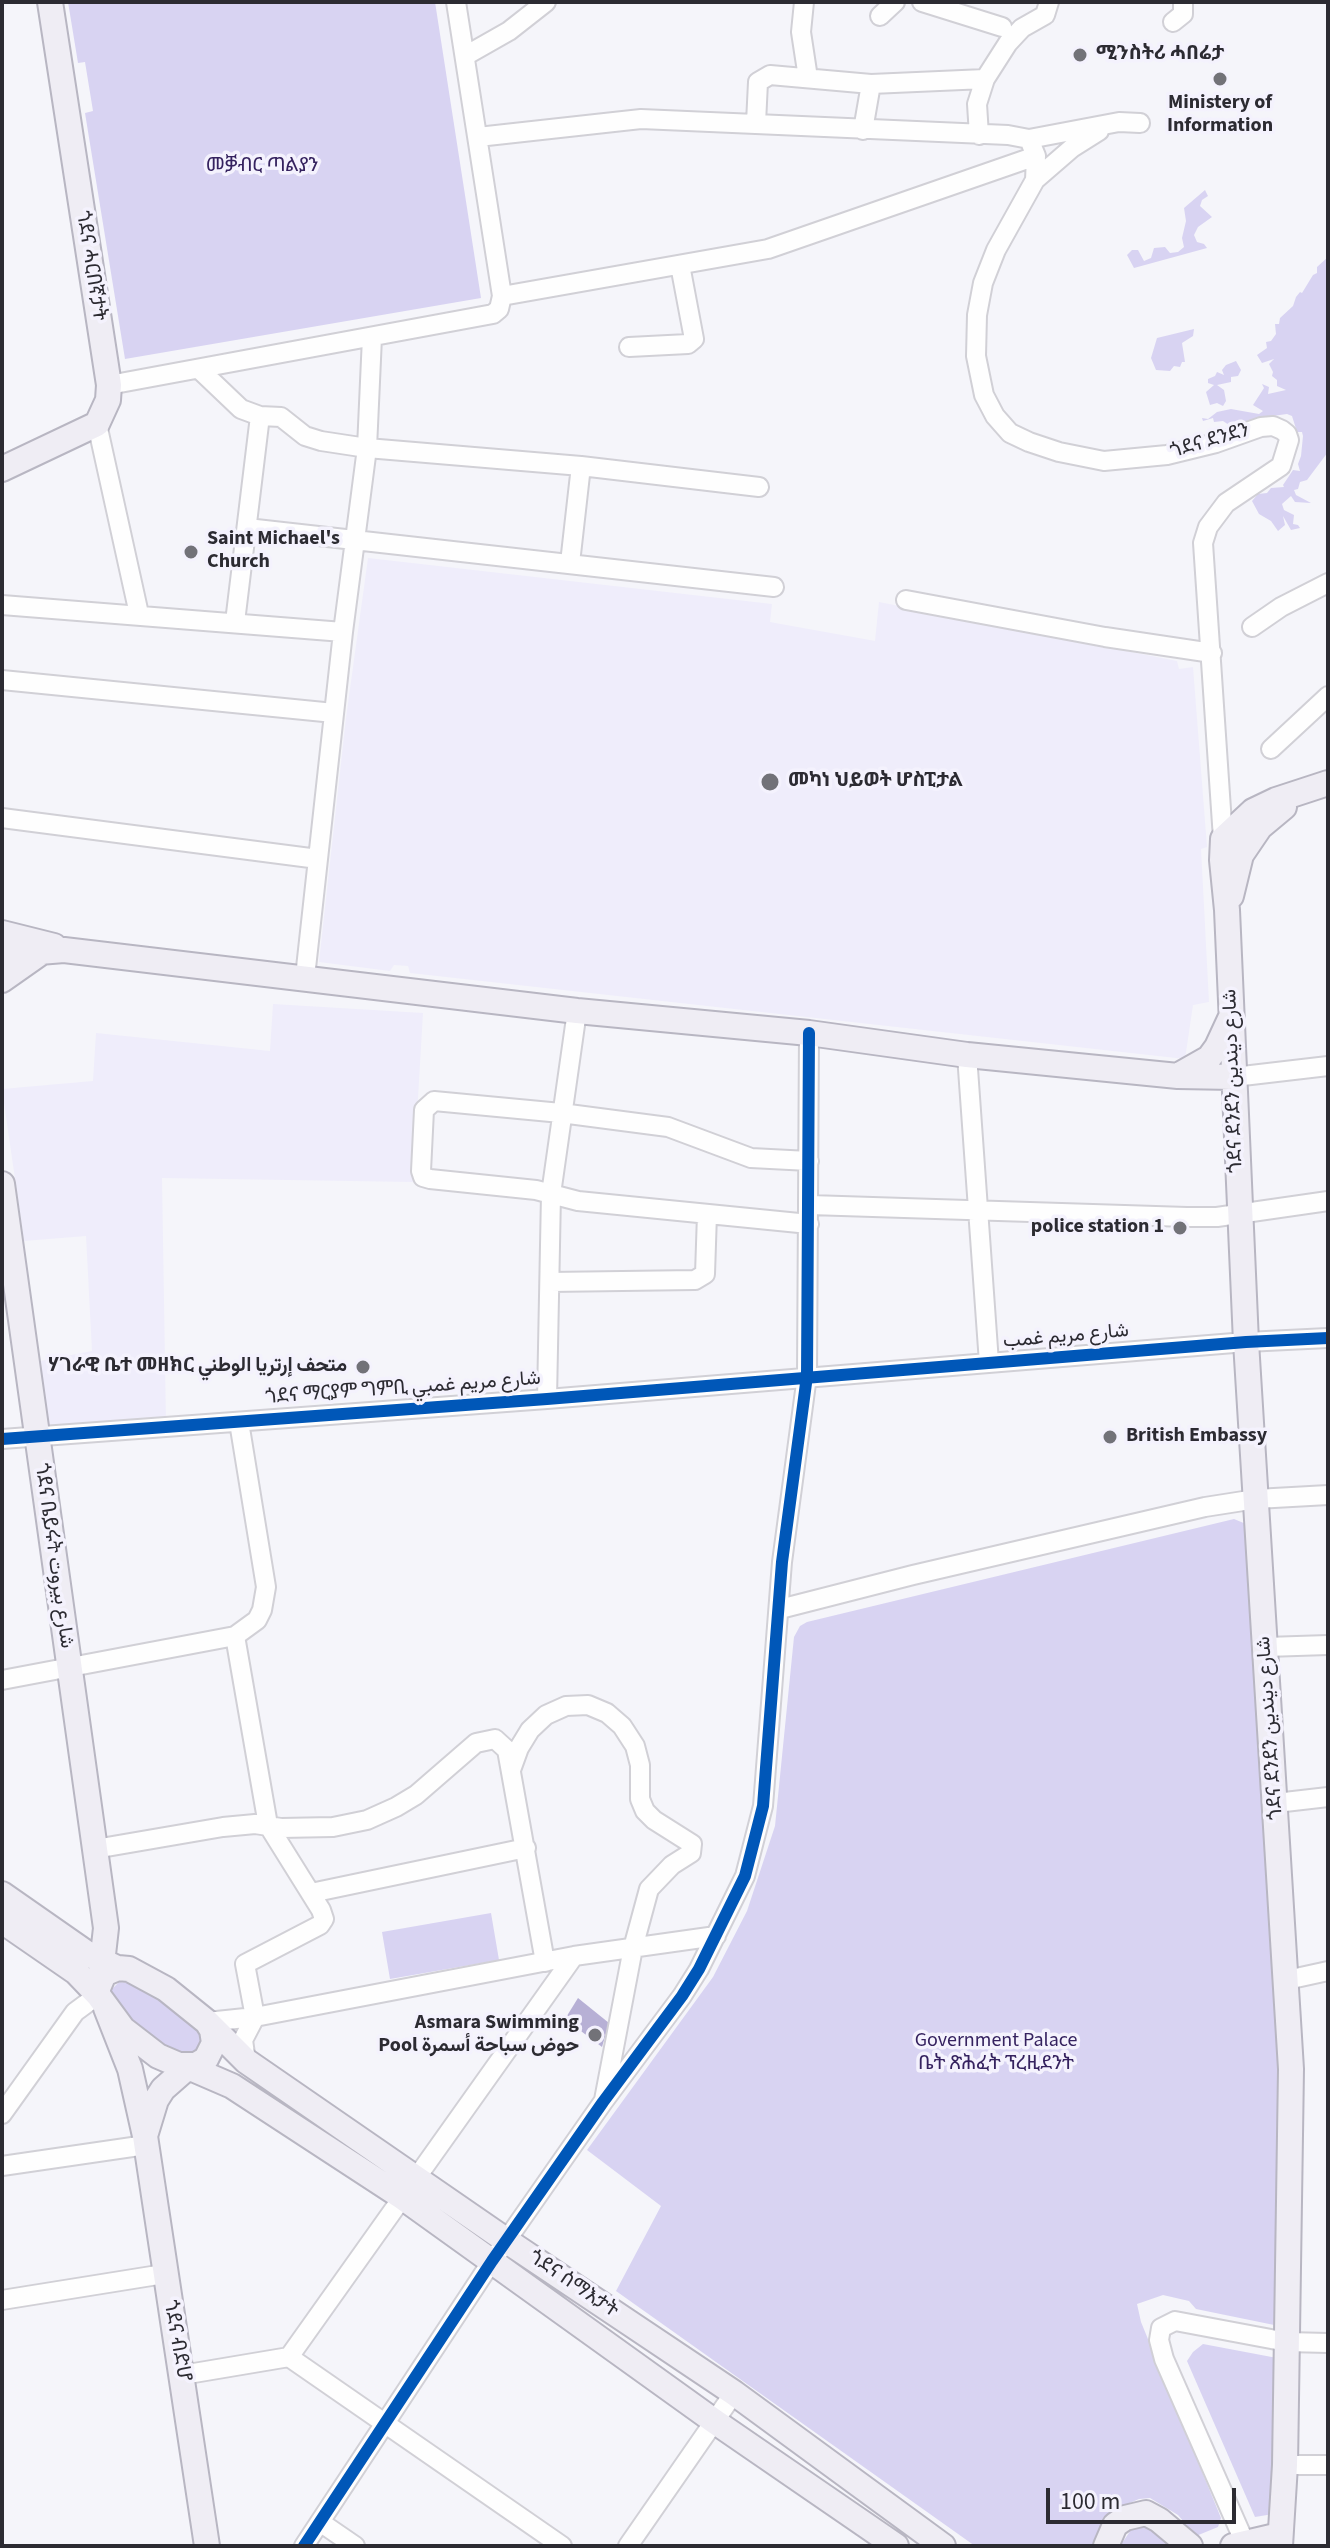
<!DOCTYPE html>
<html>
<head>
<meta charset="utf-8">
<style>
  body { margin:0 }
  #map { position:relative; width:1330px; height:2548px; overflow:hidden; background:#f5f5fa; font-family:"Source Sans 3",sans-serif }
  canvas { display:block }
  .frame { position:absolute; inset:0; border:4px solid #2c2b32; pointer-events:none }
  .scale { position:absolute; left:1046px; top:2488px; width:190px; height:36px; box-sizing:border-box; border:4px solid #2c2b32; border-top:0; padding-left:10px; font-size:24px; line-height:28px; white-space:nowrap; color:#2c2b32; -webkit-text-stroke:6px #f4f2fd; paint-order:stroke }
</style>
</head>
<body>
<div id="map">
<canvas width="1330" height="2548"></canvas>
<div class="frame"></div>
<div class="scale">100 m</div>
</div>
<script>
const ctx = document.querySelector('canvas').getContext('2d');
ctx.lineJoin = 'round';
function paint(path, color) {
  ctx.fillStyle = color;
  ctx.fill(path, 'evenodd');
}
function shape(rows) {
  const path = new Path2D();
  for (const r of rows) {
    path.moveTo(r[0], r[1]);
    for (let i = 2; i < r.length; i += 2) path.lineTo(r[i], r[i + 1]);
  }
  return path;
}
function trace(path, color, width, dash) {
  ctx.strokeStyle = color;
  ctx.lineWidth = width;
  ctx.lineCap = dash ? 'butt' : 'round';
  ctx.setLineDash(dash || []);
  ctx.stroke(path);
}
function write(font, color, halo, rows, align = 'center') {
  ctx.font = font + ' "Source Sans 3",Vazirmatn,"Noto Sans Ethiopic",sans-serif';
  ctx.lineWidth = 7;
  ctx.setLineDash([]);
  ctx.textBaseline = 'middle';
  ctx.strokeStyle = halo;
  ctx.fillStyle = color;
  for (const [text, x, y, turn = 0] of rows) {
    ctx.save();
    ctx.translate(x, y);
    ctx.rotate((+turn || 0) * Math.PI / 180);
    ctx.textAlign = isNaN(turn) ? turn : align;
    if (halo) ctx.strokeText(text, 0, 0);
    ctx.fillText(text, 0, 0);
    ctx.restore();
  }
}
paint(shape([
  [368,558,772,604,770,622,875,641,879,602,1177,661,1179,669,1193,667,1207,847,1201,849,1209,1002,1193,1005,1185,1059,410,973,408,966,394,965,390,971,319,962,346,718],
  [273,1004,423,1013,413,1182,162,1178,166,1424,47,1431,35,1362,92,1351,86,1236,24,1241,2,1089,93,1081,96,1033,270,1051]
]), '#efedfb');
paint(shape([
  [68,2,435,2,481,298,125,359,85,113,93,111,85,62,78,63],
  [1205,190,1208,196,1202,200,1200,206,1212,217,1198,227,1194,235,1197,242,1204,244,1207,248,1134,268,1127,255,1132,250,1138,250,1144,261,1151,258,1154,248,1165,247,1170,253,1178,252,1184,247,1182,238,1186,221,1184,208],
  [1328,257,1328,452,1307,480,1300,482,1298,489,1294,490,1296,495,1311,503,1295,502,1291,496,1282,504,1284,510,1294,515,1293,524,1298,525,1300,528,1291,530,1283,516,1285,525,1278,531,1271,521,1259,514,1252,501,1258,494,1267,493,1271,488,1284,487,1283,485,1293,470,1300,471,1298,464,1301,456,1303,436,1302,432,1297,432,1292,416,1287,414,1258,418,1256,421,1244,425,1229,425,1223,421,1214,422,1213,418,1203,421,1202,418,1208,419,1217,412,1231,409,1259,414,1263,411,1253,405,1264,388,1262,384,1269,387,1268,394,1286,390,1277,386,1277,380,1272,376,1273,372,1269,364,1274,359,1262,363,1257,355,1267,348,1266,342,1271,341,1276,334,1275,324,1279,324,1280,318,1293,306,1296,297,1300,292,1302,293,1313,275,1317,273,1317,267],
  [1194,329,1193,336,1182,343,1185,362,1182,362,1180,367,1174,366,1170,371,1156,370,1151,358,1157,338],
  [1236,361,1241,370,1238,376,1231,377,1231,382,1217,385,1224,390,1226,401,1223,406,1217,403,1210,405,1206,392,1214,385,1208,383,1208,379,1215,376,1217,372,1224,375,1222,370,1226,365],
  [1234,1519,1246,1524,1287,2097,1279,2326,1196,2309,1189,2301,1163,2295,1137,2304,1141,2322,1221,2518,1218,2527,1196,2536,1178,2515,1150,2498,1139,2499,1111,2511,1102,2522,1098,2533,1098,2546,975,2546,616,2291,661,2206,587,2150,713,1977,747,1911,775,1826,794,1637,800,1626,807,1622],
  [491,1913,499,1960,390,1979,382,1932],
  [119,1982,134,1983,163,1995,197,2024,205,2043,190,2058,142,2037,112,1996,112,1989],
  [1203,2344,1277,2358,1273,2514,1255,2517,1187,2361,1193,2352],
  [1146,2524,1179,2546,1120,2546,1133,2527]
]), '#d8d3f2');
paint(shape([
  [578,1998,609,2023,602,2047,565,2019]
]), '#b7b0d5');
const minor = shape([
  [456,2,502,296],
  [804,2,801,32,808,78],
  [922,2,1002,27],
  [880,16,895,2],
  [1173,22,1183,14,1183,2],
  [465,56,509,31,546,2],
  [756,123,758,82,770,75,871,84,985,79],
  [863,130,871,84],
  [979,135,977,104,985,79,1008,43,1022,28,1045,15,1049,2],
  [478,137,641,119,1008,135,1029,139,1119,122,1140,123],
  [1029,139,1036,156,1035,180,996,250,983,283,977,315,976,356,984,395,995,416,1010,433,1029,442,1059,452,1104,461,1167,455,1216,443,1261,427,1273,426,1282,430,1287,434,1289,440,1281,466,1226,503,1208,527,1203,543,1223,839,1227,843],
  [1035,180,1072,148,1099,131],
  [629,347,688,344,694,339,680,265],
  [199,369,241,409,260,416,281,417,305,436,321,441,367,448,581,466,759,487],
  [109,385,493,314,499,309,502,296,768,249,1036,156],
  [97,424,139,614],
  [247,528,774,587],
  [570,563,581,466],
  [906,600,1105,637,1212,653],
  [2,605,343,632],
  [235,622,260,416],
  [1252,627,1281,607,1328,583],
  [2,680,334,713],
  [1271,749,1328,696],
  [2,818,318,859],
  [305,977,343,632,367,448,372,337],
  [967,1055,989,1363],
  [1234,1077,1328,1066],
  [809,1161,751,1158,668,1127,561,1113,434,1101,424,1110,421,1171,423,1177,430,1179,536,1190,578,1201,809,1224],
  [810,1205,1187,1217,1217,1217,1328,1201],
  [550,1282,695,1280,705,1274,707,1214],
  [547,1399,551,1194,577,1011],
  [2,1439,547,1399,1246,1342,1328,1338],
  [780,1609,913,1575,1205,1507,1256,1499,1328,1495],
  [235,1636,268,1825,321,1910,324,1919,320,1925,245,1964,255,2017,243,2040,246,2061],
  [1266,1647,1328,1645],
  [2,1680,235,1636,257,1620,262,1610,266,1587,239,1422],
  [511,1770,519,1748,530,1730,546,1715,566,1706,588,1705,607,1713,622,1726,635,1746,640,1765,640,1799,645,1811,654,1820,692,1844,691,1853,672,1865,649,1889,633,1948,604,2100],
  [1276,1803,1328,1797],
  [95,1849,223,1827,255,1824,281,1828,333,1827,367,1820,396,1807,416,1795,476,1743,495,1739,507,1750,545,1962],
  [311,1893,526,1848],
  [1287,1980,1328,1971],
  [207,2022,255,2017,574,1956,716,1936],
  [2,2114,75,2012,98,1995],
  [2,2166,146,2145],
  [2,2300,164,2274],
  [289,2357,574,1956],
  [182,2375,289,2357,562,2546],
  [1285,2465,1328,2465],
  [320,2522,355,2546],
  [1245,2543,1164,2359,1159,2340,1161,2328,1175,2321,1287,2342,1328,2343],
  [304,2546,492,2261,603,2102,682,1996,699,1969,745,1876,763,1806,782,1562,807,1376,809,1033],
  [628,2546,734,2393]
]);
const major = shape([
  [2,469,97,424,108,400,109,385,50,2],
  [1231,896,1241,855,1260,827,1284,807],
  [2,933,54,946],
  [2,955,64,950,577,1011,809,1033,967,1055,1178,1076,1234,1077],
  [2,980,39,954],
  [1179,1075,1209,1058,1217,1047,1230,1019],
  [2,1184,106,1928,100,1981],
  [2,1894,88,1954,115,1967],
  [2,1921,76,1972,98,1995],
  [118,1968,129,1969,166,1989,207,2022,212,2030,214,2043,206,2059,196,2065,179,2065,158,2056,123,2029,98,1995,98,1988,104,1974,118,1968],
  [106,2008,130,2069,145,2136,207,2546],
  [207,2022,246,2061,507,2241,734,2393,943,2546],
  [145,2136,156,2100,163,2089,188,2067,232,2086,402,2197,714,2421,896,2546],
  [1106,2546,1115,2525,1125,2518,1146,2513,1159,2520,1190,2546],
  [1233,2546,1280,2535],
  [1280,2546,1285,2465,1291,2069,1246,1342,1227,910,1222,860,1223,839,1253,811,1276,800,1328,783]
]);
trace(minor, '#d1d0d6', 22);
trace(major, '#b8b6c2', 28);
trace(minor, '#fefefe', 18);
trace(major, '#efedf4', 24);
trace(shape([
  [2,1439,547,1399,1246,1342,1328,1338],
  [304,2546,492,2261,603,2102,682,1996,699,1969,745,1876,763,1806,782,1562,807,1376,809,1033]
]), '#0057b8', 12);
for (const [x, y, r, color] of [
  [1080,55,8,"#727278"],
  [1220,79,8,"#727278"],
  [191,552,8,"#727278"],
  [770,782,10,"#727278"],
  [1180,1228,8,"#727278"],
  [363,1367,8,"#727278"],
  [1110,1437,8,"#727278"],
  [595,2035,8,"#727278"]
]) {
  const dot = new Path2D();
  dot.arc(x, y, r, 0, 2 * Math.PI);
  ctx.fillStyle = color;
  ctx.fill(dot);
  trace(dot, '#f4f2fd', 3);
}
write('bold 20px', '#2c2b32', '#f4f2fd', [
  ["ሚንስትሪ ሓበሬታ",1096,55],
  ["Ministery of",1220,104,"center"],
  ["Information",1220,127,"center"],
  ["Saint Michael's",207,540],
  ["Church",207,563],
  ["መካነ ህይወት ሆስፒታል",788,782],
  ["police station 1",1164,1228,"right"],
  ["ሃገራዊ ቤተ መዘክር متحف إرتريا الوطني",347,1367,"right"],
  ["British Embassy",1126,1437],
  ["Asmara Swimming",579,2024,"right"],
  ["Pool حوض سباحة أسمرة",579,2047,"right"]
], 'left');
write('20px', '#35225f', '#f4f2fd', [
  ["መቓብር ጣልያን",262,167],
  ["Government Palace",996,2042],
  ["ቤት ጽሕፈት ፕረዚደንት",996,2065]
]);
write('20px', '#2c2b32', '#f4f2fd', [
  ["ጎደና ሓርበኛታት",90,266,81],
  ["ጎደና ደንደን",1210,442,-16],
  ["ጎደና ደንደን شارع ديندين",1234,1081,-92],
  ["شارع مريم غمب",1066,1337,-5],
  ["ጎደና ማርያም ግምቢ شارع مريم غمبي",403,1389,-4],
  ["ጎደና ቤይሩት شارع بيروت",53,1556,82],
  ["ጎደና ደንደን شارع ديندين",1271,1728,-94],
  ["ጎደና ሰማእታት",573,2285,34],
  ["ጎደና ብድሆ",176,2341,80]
]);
</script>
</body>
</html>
